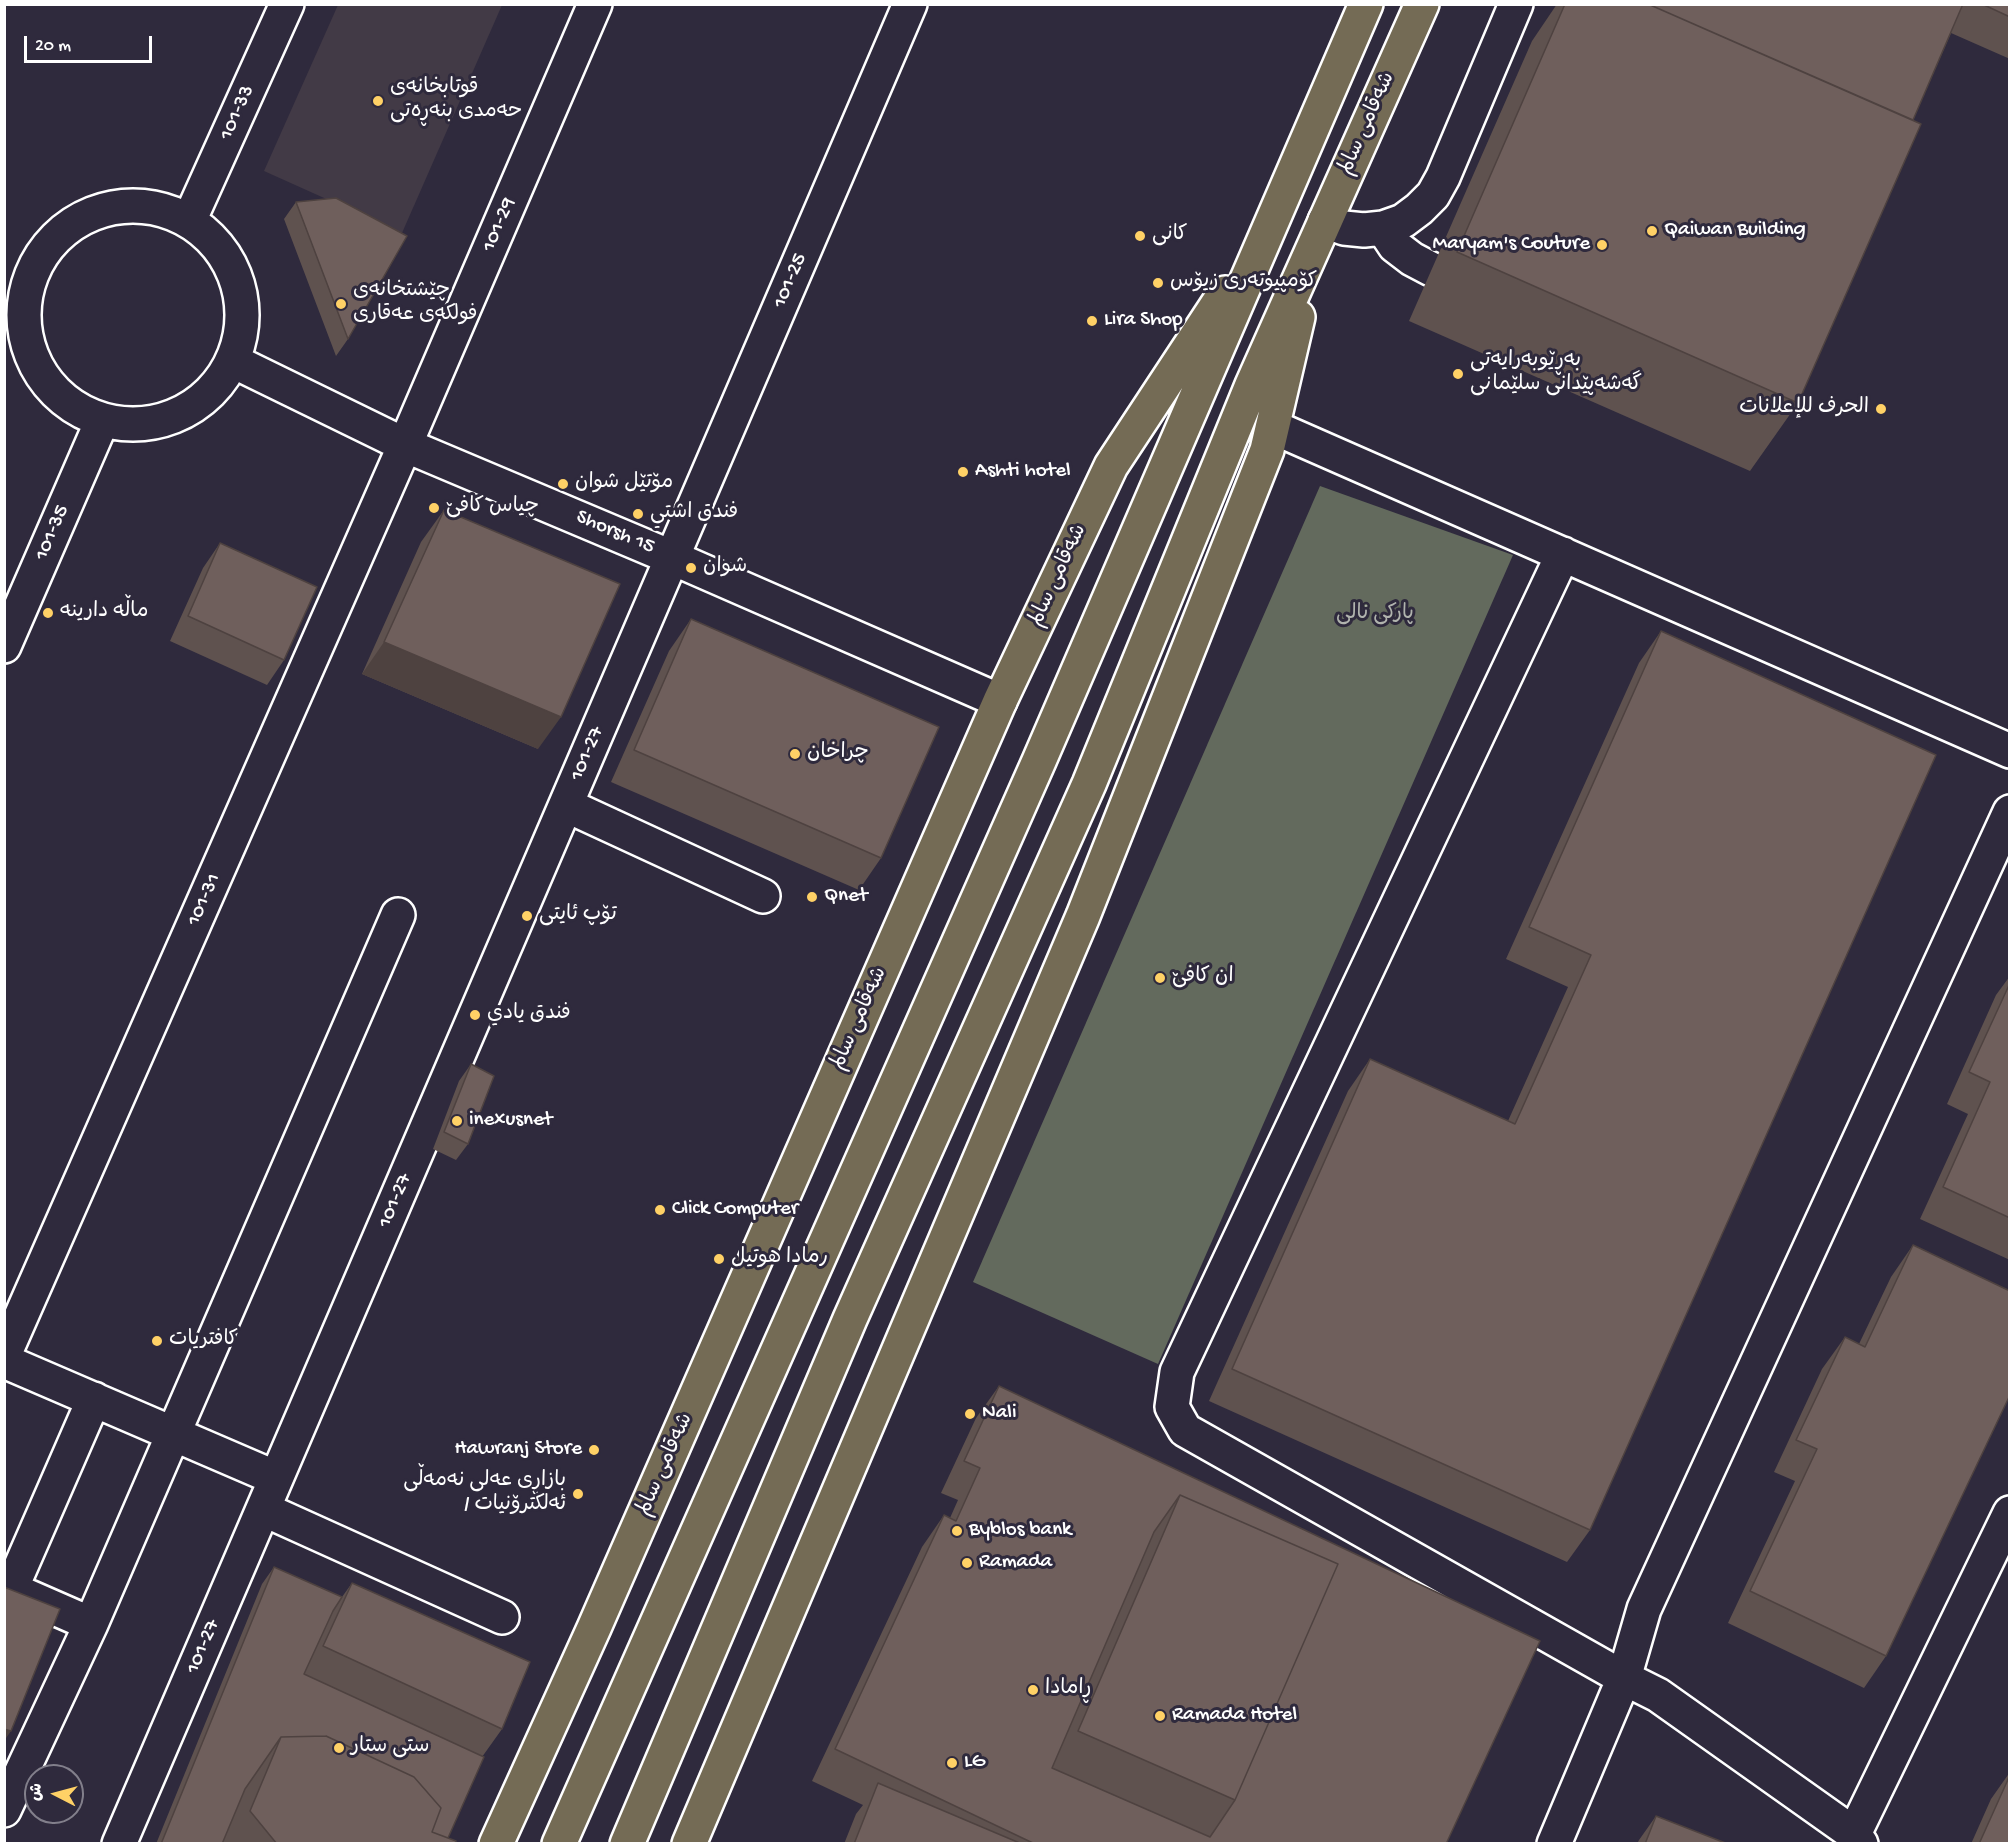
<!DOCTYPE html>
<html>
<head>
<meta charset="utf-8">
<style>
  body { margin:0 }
  #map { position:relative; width:2014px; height:1848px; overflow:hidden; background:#2f2a3d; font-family:"Gochi Hand","Playpen Sans Arabic",sans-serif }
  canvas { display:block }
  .frame { position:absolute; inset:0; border:6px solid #fff; pointer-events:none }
  .north { position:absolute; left:24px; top:1764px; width:60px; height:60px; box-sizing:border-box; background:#2f2a3d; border:2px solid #827f8b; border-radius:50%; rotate:276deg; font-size:16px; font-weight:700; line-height:24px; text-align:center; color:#fff }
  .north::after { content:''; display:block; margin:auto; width:21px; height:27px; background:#ffd166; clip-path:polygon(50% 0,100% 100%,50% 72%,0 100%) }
  .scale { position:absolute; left:24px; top:36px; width:128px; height:27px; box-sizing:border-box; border:3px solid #fff; border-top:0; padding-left:8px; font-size:18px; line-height:21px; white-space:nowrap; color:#fff; -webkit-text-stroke:4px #2f2a3d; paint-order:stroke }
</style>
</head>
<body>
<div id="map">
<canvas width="2014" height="1848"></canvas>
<div class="frame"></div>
<div class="north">ش</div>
<div class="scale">20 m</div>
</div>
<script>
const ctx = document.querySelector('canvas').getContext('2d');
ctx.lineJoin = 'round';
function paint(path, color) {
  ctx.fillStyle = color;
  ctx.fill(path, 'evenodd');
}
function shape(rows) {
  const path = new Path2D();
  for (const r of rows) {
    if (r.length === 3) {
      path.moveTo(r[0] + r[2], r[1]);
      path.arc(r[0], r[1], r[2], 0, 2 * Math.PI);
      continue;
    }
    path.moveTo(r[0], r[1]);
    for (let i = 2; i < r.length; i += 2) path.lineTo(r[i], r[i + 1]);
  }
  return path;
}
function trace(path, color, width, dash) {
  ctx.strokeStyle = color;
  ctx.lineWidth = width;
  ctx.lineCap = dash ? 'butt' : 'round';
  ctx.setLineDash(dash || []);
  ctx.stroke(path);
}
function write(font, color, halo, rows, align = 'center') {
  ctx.font = font + ' "Gochi Hand","Playpen Sans Arabic",sans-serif';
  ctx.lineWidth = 6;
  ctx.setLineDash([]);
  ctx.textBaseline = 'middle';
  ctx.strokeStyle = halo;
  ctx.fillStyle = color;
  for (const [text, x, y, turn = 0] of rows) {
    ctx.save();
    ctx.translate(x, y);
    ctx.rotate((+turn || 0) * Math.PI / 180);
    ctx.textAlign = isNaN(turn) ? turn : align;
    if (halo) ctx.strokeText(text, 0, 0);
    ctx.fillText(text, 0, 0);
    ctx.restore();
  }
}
paint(shape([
  [338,5,502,5,402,233,264,171]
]), '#423a46');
paint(shape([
  [1320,486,1513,555,1158,1364,973,1282]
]), '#636a5d');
const minor = shape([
  [133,315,109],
  [189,221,287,4],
  [1325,221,1344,228,1364,230,1383,228,1403,221,1419,209,1433,195,1443,177,1516,4],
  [1383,228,1395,246,1412,259,1431,269],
  [233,361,405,445,673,558,1000,701],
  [1273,427,2010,751],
  [1563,554,1177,1372,1172,1407,1185,1430,1624,1678,1658,1695,1854,1834,1861,1844],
  [4,646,102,421],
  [566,805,763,896],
  [4,1355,405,445,595,4],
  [4,1361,276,1478],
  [263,1509,502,1617],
  [91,1624,11,1589,94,1399],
  [4,1810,91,1624,398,915],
  [1854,1834,2010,1513],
  [119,1844,910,4],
  [1554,1844,1624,1678,1644,1609,2010,812]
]);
const major = shape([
  [496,1844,594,1628,1000,701,1111,466,1225,293],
  [559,1844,1039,761,1366,4],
  [627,1844,850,1319,1089,784,1252,385,1422,4],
  [689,1844,1083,916,1267,450,1298,317]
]);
trace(minor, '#fff', 38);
trace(major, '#fff', 38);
trace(minor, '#2f2a3d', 33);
trace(major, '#746b55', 33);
paint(shape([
  [1557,4,2010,4,2010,59,1951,33,1913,120,1798,403,1750,471,1409,321,1532,41],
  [296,202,348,339,336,356,284,219],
  [444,510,538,749,362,674,421,542],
  [220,543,284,660,267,685,170,641,203,568],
  [691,619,881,858,859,890,611,782,669,651],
  [1661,631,1590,1530,1567,1562,1209,1401,1348,1091,1370,1059,1508,1121,1568,987,1506,959,1639,663],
  [2010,976,2010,1260,1920,1219,1968,1114,1947,1104,1996,995],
  [471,1064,468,1144,456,1160,433,1149,459,1081],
  [1913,1245,1886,1656,1864,1688,1728,1623,1795,1481,1774,1472,1822,1369,1845,1337,1859,1344,1891,1277],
  [999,1386,1540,1641,1446,1844,844,1844,856,1814,863,1805,812,1781,922,1547,944,1515,950,1518,958,1500,941,1493,976,1418],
  [274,1567,342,1597,352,1583,502,1729,482,1757,448,1838,455,1844,156,1844,262,1584],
  [2010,1772,2010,1844,1971,1844,1991,1799],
  [1656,1816,1728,1844,1637,1844,1639,1840]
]), '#5f524f');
paint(shape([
  [384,642,561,717,538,749,362,674],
  [4,1729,11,1731,4,1741]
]), '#4e4240');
const building = shape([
  [1565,4,1648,4,1921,124,1798,403,1457,252,1565,4],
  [1648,4,1963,4,1913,120,1648,4],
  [1982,4,2010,4,2010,17,1982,4],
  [336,198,407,236,348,339,296,202,336,198],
  [444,510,620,584,561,717,384,642,444,510],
  [220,543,317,587,284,660,188,616,220,543],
  [691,619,939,727,881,858,634,750,691,619],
  [1661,631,1936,755,1590,1530,1232,1369,1370,1059,1515,1124,1591,955,1529,927,1661,631],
  [2010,983,2010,1218,1943,1187,1990,1082,1969,1072,2010,983],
  [471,1064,494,1076,468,1144,444,1132,471,1064],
  [1913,1245,2010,1291,2010,1395,1886,1656,1750,1591,1817,1449,1796,1440,1845,1337,1865,1347,1913,1245],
  [999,1386,1540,1641,1446,1844,1035,1844,835,1749,944,1515,956,1521,980,1468,964,1461,999,1386],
  [1180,1495,1338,1564,1235,1800,1210,1837,1052,1768,1154,1532,1180,1495],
  [1180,1495,1338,1564,1235,1800,1078,1731,1180,1495],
  [274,1567,342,1597,333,1611,304,1674,484,1757,448,1838,432,1832,441,1808,414,1777,326,1736,281,1737,245,1789,222,1844,161,1844,274,1567],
  [352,1583,530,1662,502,1729,323,1646,352,1583],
  [4,1587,60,1609,11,1731,4,1729,4,1587],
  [326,1736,414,1777,441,1808,432,1832,456,1841,455,1844,277,1844,250,1811,281,1737,326,1736],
  [2010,1775,2010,1844,1979,1844,2010,1775],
  [878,1783,1022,1844,854,1844,878,1783],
  [1656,1816,1728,1844,1645,1844,1656,1816]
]);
paint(building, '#6f5f5c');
trace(building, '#4e4240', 1.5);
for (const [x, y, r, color] of [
  [378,101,6,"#ffd166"],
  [1652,231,6,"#ffd166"],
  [1140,236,6,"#ffd166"],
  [1602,245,6,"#ffd166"],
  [1158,283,6,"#ffd166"],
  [341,304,6,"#ffd166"],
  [1092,321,6,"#ffd166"],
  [1458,374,6,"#ffd166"],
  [1881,409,6,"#ffd166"],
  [963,472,6,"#ffd166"],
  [563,484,6,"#ffd166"],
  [434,508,6,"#ffd166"],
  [638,514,6,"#ffd166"],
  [691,568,6,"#ffd166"],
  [48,613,6,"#ffd166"],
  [795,754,6,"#ffd166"],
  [812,897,6,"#ffd166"],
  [527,916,6,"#ffd166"],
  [1160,978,6,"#ffd166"],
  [475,1015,6,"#ffd166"],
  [457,1121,6,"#ffd166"],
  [660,1210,6,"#ffd166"],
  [719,1259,6,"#ffd166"],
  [157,1341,6,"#ffd166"],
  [970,1414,6,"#ffd166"],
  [594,1450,6,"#ffd166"],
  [578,1494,6,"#ffd166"],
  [957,1531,6,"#ffd166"],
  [967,1563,6,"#ffd166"],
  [1033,1690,6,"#ffd166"],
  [1160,1716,6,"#ffd166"],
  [339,1748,6,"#ffd166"],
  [952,1763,6,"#ffd166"]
]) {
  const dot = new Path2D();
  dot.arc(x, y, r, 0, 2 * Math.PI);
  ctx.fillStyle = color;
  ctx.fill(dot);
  trace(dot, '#2f2a3d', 2);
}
write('21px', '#fff', '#2f2a3d', [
  ["قوتابخانەی",390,89],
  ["حەمدی بنەڕەتی",390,113],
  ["Qaiwan Building",1664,231],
  ["کانی",1152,236],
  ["Maryam's Couture",1590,245,"right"],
  ["کۆمپیوتەری زیۆس",1170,283],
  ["چێشتخانەی",353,292],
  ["فولکەی عەقاری",353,316],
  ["Lira Shop",1104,321],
  ["بەڕێوبەرایەتی",1470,362],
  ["گەشەپێدانی سلێمانی",1470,386],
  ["الحرف للإعلانات",1869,409,"right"],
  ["Ashti hotel",975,472],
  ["مۆتێل شوان",575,484],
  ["چياس كافێ",446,508],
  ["فندق اشتي",650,514],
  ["شوان",703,568],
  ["ماڵە دارینە",60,613],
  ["چراخان",807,754],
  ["Qnet",824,897],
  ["تۆپ ئایتی",539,916],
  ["ان کافێ",1172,978],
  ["فندق يادي",487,1015],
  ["inexusnet",469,1121],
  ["Click Computer",672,1210],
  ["رمادا هوتيل",731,1259],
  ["كافتريات",169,1341],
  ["Nali",982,1414],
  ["Hawranj Store",582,1450,"right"],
  ["بازاڕی عەلی نەمەڵی",566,1482,"right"],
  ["/ ئەلکترۆنیات",566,1506,"right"],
  ["Byblos bank",969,1531],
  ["Ramada",979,1563],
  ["ڕامادا",1045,1690],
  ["Ramada Hotel",1172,1716],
  ["ستی ستار",351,1748],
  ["LG",964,1763]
], 'left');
write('21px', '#fff', '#2f2a3d', [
  ["101-33",238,113,-66],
  ["شەقامی سالم",1368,124,-66],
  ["101-29",500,225,-67],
  ["101-25",791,281,-67],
  ["101-35",53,533,-67],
  ["Shorsh 15",615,533,23],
  ["شەقامی سالم",1059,576,-65],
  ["101-27",588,754,-67],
  ["101-31",205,900,-66],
  ["شەقامی سالم",860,1019,-66],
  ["101-27",396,1201,-67],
  ["شەقامی سالم",666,1465,-66],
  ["101-27",204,1647,-67]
]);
write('21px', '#b1b4ae', '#2f2a3d', [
  ["پارکی نالی",1375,615]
]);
</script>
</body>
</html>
